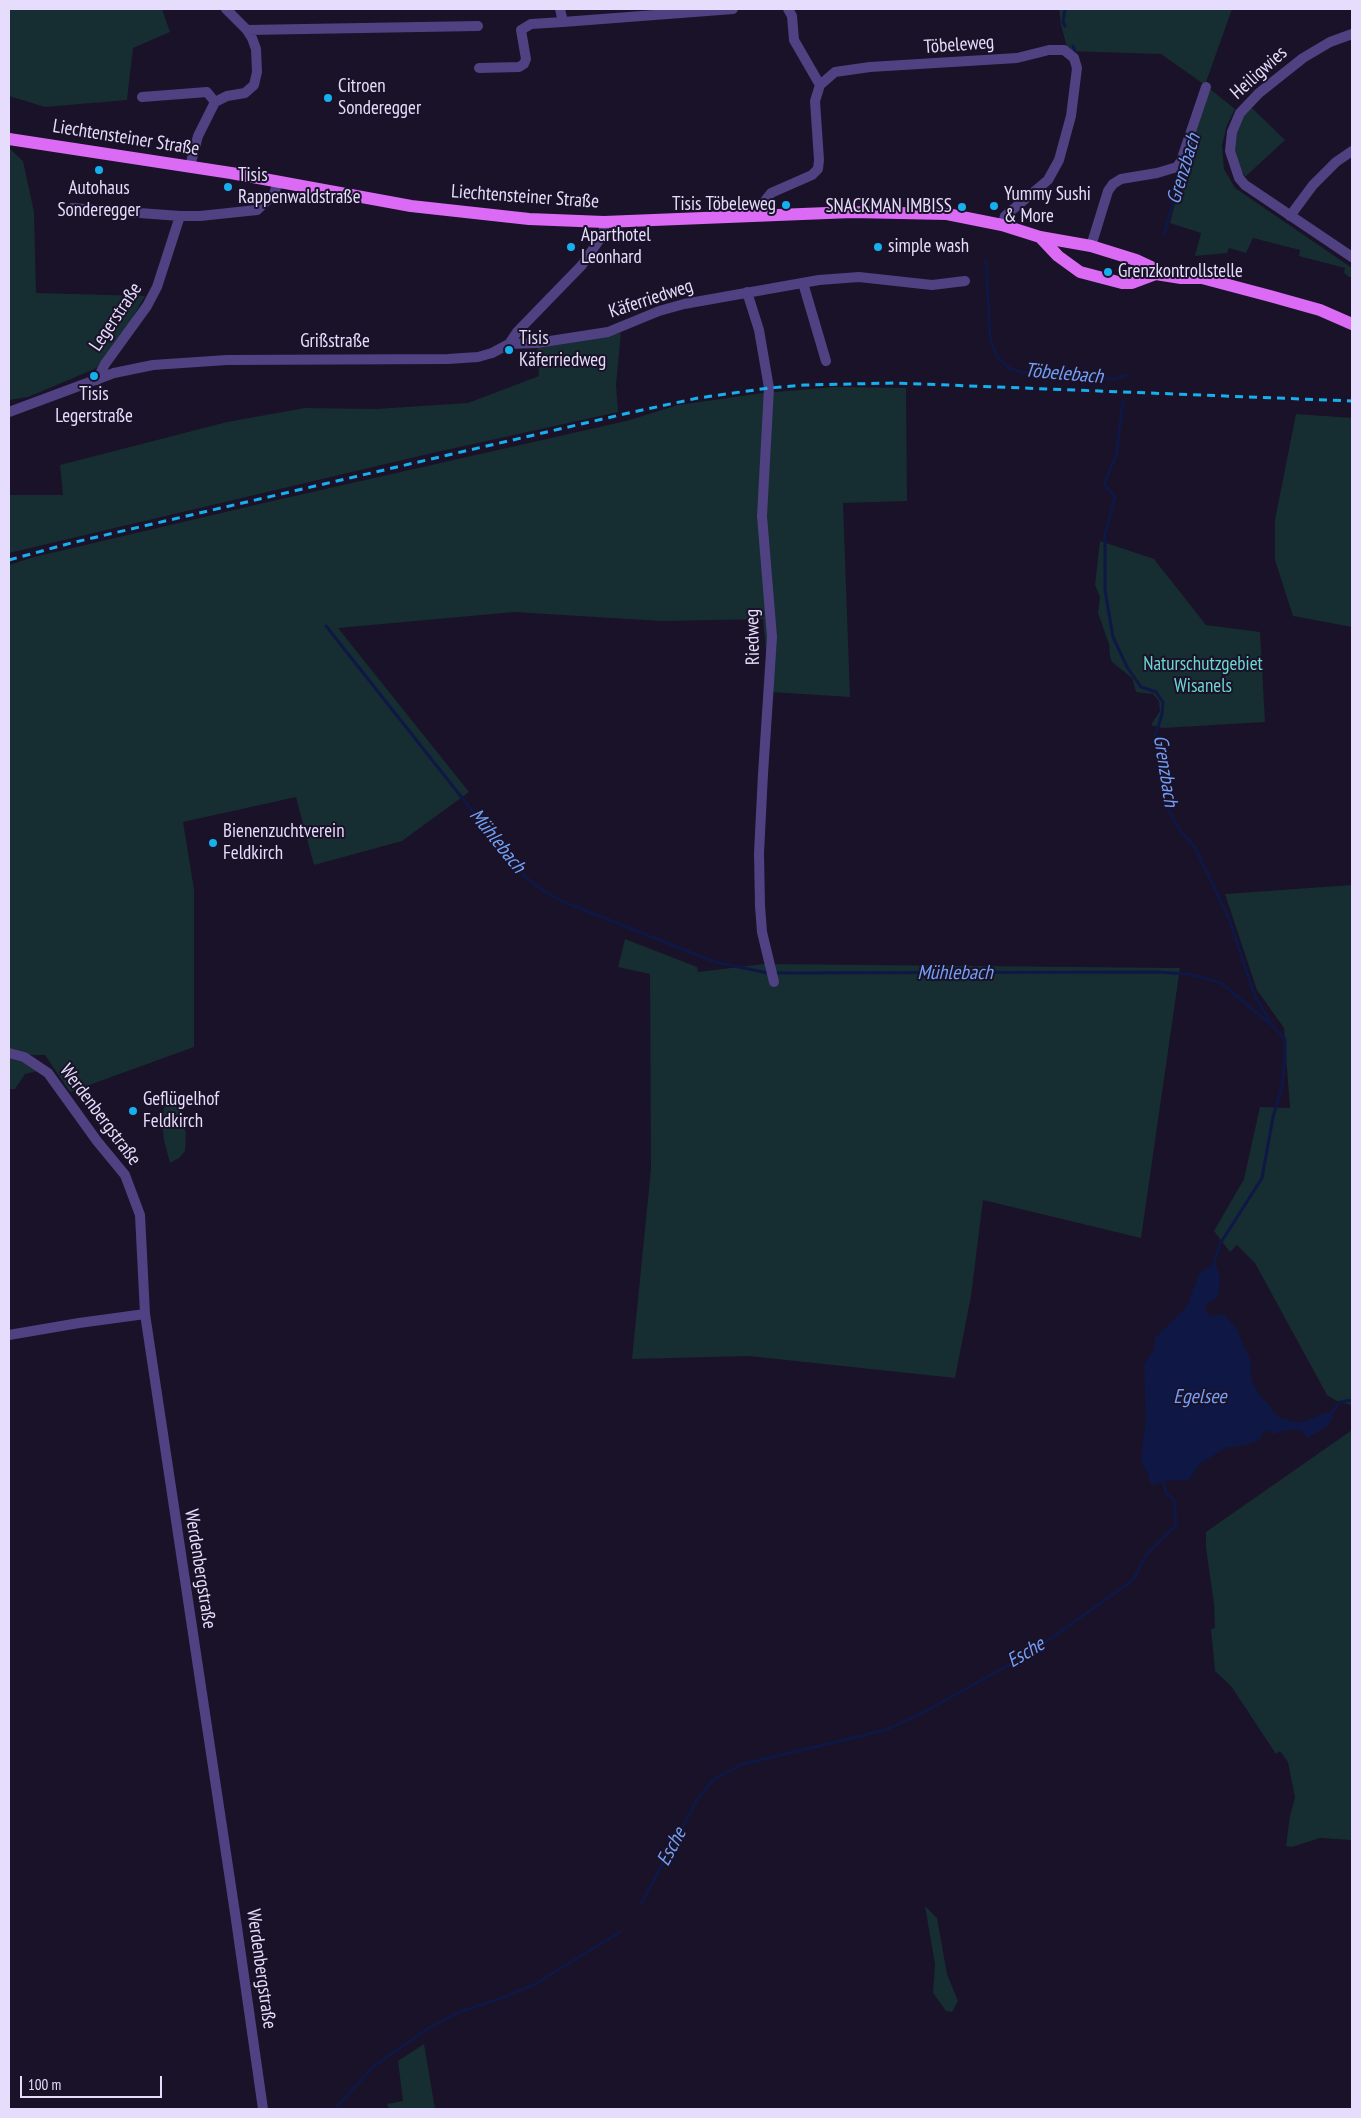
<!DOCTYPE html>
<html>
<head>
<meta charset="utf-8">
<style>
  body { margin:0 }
  #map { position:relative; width:1361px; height:2118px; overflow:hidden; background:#1a1228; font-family:"PT Sans Narrow",sans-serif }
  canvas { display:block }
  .frame { position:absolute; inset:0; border:10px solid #e6dcfc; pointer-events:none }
  .scale { position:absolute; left:20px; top:2076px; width:142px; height:22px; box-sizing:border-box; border:2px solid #e6dcfc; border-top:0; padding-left:6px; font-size:15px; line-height:18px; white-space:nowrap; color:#e6dcfc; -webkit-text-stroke:4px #1a1228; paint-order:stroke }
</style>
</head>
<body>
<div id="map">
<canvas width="1361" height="2118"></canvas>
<div class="frame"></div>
<div class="scale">100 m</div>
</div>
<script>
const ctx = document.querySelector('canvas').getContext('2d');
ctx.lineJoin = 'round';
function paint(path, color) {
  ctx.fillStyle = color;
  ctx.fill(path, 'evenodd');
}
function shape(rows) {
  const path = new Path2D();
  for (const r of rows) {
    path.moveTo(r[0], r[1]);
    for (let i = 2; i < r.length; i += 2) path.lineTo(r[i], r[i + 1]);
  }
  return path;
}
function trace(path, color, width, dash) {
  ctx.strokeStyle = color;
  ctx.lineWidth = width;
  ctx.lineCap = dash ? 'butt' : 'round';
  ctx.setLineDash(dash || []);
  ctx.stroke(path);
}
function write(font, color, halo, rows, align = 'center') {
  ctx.font = font + ' "PT Sans Narrow",sans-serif';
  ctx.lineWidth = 4;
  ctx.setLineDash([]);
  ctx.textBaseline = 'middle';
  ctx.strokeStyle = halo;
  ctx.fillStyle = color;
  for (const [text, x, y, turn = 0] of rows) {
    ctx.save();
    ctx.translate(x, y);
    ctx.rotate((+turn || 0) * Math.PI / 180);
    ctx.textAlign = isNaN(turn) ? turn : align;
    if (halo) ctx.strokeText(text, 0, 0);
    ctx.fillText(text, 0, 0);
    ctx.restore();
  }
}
paint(shape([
  [9,9,162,9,170,32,133,48,127,100,45,107,9,96],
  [1059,9,1232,9,1205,85,1235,109,1227,125,1222,145,1224,169,1235,188,1352,268,1352,277,1349,277,1344,273,1345,268,1299,256,1300,250,1253,238,1246,253,1229,248,1227,253,1195,256,1201,233,1170,223,1205,85,1161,54,1068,51,1061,25],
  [1251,107,1285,140,1245,177,1238,164,1234,148,1236,133,1242,118],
  [9,148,23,161,34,212,36,293,145,296,127,327,97,368,28,397,9,400],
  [621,333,616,385,618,412,428,454,9,553,9,495,63,495,60,465,227,422,305,408,376,409,468,403,539,376,537,345],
  [835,387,906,388,907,501,843,503,850,697,770,692,763,619,662,621,514,612,338,628,469,792,402,841,314,865,296,797,183,822,194,889,194,1047,70,1092,45,1055,30,1055,38,1071,25,1074,15,1089,9,1089,9,565,34,557,268,502,626,421,678,405,763,393],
  [1296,414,1352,418,1352,627,1293,616,1275,560,1275,520],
  [1100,541,1154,559,1206,625,1260,632,1265,722,1163,728,1151,725,1160,711,1159,701,1153,694,1136,692,1132,678,1112,662,1110,656,1109,644,1098,613,1100,597,1095,585],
  [1352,885,1352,1405,1337,1401,1327,1395,1255,1263,1237,1245,1230,1252,1214,1231,1244,1179,1260,1107,1290,1108,1284,1028,1257,990,1225,894],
  [625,939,697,967,698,972,764,964,1180,968,1141,1238,983,1200,971,1296,955,1378,749,1356,632,1359,651,1169,650,974,618,967],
  [174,1101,180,1109,186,1134,185,1151,179,1158,170,1163,164,1140,162,1119,165,1104],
  [1352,1430,1352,1840,1320,1838,1292,1847,1286,1846,1290,1816,1295,1797,1288,1762,1280,1751,1276,1754,1231,1686,1215,1671,1211,1629,1215,1628,1214,1604,1206,1548,1206,1532],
  [925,1906,937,1918,947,1974,958,2001,952,2012,946,2011,933,1993,935,1964],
  [424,2044,435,2109,389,2109,387,2104,403,2101,398,2061]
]), '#162d32');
paint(shape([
  [1215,1262,1220,1277,1219,1293,1213,1301,1206,1304,1205,1311,1212,1316,1224,1314,1236,1328,1250,1359,1252,1381,1261,1397,1271,1407,1274,1413,1281,1418,1301,1423,1326,1412,1334,1417,1326,1427,1307,1438,1302,1431,1292,1429,1272,1434,1267,1430,1261,1435,1260,1440,1245,1445,1225,1448,1200,1464,1189,1480,1162,1481,1154,1485,1149,1482,1148,1473,1144,1468,1141,1458,1146,1419,1144,1365,1154,1349,1155,1338,1187,1306,1199,1274]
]), '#0f1844');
trace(shape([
  [1065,26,1063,22,1065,9],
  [1073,46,1075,51],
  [1164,234,1185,162],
  [986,260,990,339,997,356,1009,368,1021,372,1115,379,1127,375],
  [1123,402,1116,456,1104,484,1115,497,1105,534,1105,590,1113,637,1127,667,1141,687,1156,692,1163,702,1162,714,1155,737,1167,807,1179,829,1194,846,1229,918,1254,994,1270,1022],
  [326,626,524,876,545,892,564,902,715,962,768,973,1158,972,1189,974,1221,983,1272,1025,1285,1039,1285,1055,1282,1086,1273,1117,1262,1178,1220,1244,1213,1266],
  [1327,1418,1340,1402,1352,1400],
  [642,1902,698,1798,714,1779,743,1764,886,1730,924,1712,1032,1652,1133,1580,1146,1555,1176,1525,1174,1500,1166,1493,1162,1478],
  [335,2109,373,2067,427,2029,459,2012,502,1998,535,1984,620,1932]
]), '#0f1844', 3);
trace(shape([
  [560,9,563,22,733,9],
  [788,9,792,16,794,40,820,85],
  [247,30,478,26],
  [1352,34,1330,42,1303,58,1259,93,1240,113,1232,132,1230,151,1239,178,1245,185,1352,257],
  [479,68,519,67,524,64,526,59,521,30,531,24,563,22],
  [142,97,207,92,215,102],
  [190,166,198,136,215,102,227,96,245,93,254,85,257,72,256,49,252,38,247,30,226,9],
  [72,208,180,216],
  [764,216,764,202,771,193,812,175,818,169,819,160,815,101,820,85,835,72,870,67,1017,58,1049,50,1064,50,1074,58,1077,68,1071,116,1059,160,1048,180,1005,216,1002,225],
  [1290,216,1313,185,1336,162,1352,151],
  [1091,246,1108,191,1113,184,1121,179,1157,173,1177,167,1181,161,1206,87],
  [803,283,826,361],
  [747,292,759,330,769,388,762,516,772,637,763,774,759,853,760,906,762,932,774,982],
  [509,344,537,343,608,332,659,311,684,304,819,280,859,277,932,285,965,281],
  [97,380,105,364,147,306,157,287,180,216,200,216,257,210,274,194,278,181],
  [9,412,114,373,153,365,227,360,448,359,478,357,492,353,509,344,517,332,582,265,604,233,604,222],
  [9,1053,24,1057,48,1073,97,1141,125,1175,140,1215,145,1314,235,1913,263,2109],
  [9,1335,79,1323,145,1314]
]), '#504183', 10);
trace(shape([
  [9,139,231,173,411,206,529,219,604,222,852,212,947,214,1002,225,1040,237,1091,246,1136,260,1151,267,1156,274],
  [1040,237,1058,256,1080,272,1122,283,1132,283,1156,274],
  [1156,274,1181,278,1202,278,1270,296,1320,310,1352,324]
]), '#db6bf4', 12);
trace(shape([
  [9,560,71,543,624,414,698,398,769,388,805,385,896,383,1352,401]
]), '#16b0ee', 3, [8, 6]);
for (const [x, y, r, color] of [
  [328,98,5,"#16b0ee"],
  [99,170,5,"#16b0ee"],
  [228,187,5,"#16b0ee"],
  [786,205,5,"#16b0ee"],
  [994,206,5,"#16b0ee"],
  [962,207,5,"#16b0ee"],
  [571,247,5,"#16b0ee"],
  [878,247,5,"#16b0ee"],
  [1108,272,5,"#16b0ee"],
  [509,350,5,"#16b0ee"],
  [94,376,5,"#16b0ee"],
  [213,843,5,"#16b0ee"],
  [133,1111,5,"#16b0ee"]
]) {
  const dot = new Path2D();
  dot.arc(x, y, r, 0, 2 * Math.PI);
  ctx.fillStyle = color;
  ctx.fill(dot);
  trace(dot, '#1a1228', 2);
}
write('19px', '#e6dcfc', '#1a1228', [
  ["Töbeleweg",959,45,-4],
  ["Heiligwies",1259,73,-42],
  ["Liechtensteiner Straße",126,138,9],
  ["Liechtensteiner Straße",525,197,4],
  ["Käferriedweg",651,299,-18],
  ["Legerstraße",116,317,-56],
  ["Grißstraße",335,342],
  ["Riedweg",753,637,-91],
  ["Werdenbergstraße",100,1115,53],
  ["Werdenbergstraße",200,1569,81],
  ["Werdenbergstraße",261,1969,82]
]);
write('19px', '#e6dcfc', '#1a1228', [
  ["Citroen",338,87],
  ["Sonderegger",338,109],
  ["Tisis",238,176],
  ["Rappenwaldstraße",238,198],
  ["Autohaus",99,189,"center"],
  ["Sonderegger",99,211,"center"],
  ["Yummy Sushi",1004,195],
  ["& More",1004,217],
  ["Tisis Töbeleweg",776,205,"right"],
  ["SNACKMAN IMBISS",952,207,"right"],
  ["Aparthotel",581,236],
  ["Leonhard",581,258],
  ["simple wash",888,247],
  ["Grenzkontrollstelle",1118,272],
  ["Tisis",519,339],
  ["Käferriedweg",519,361],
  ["Tisis",94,395,"center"],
  ["Legerstraße",94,417,"center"],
  ["Bienenzuchtverein",223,832],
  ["Feldkirch",223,854],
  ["Geflügelhof",143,1100],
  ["Feldkirch",143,1122]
], 'left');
write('19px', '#6cd8d1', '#1a1228', [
  ["Naturschutzgebiet",1203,665],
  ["Wisanels",1203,687]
]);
write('italic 20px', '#729ff5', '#1a1228', [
  ["Grenzbach",1184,169,-73],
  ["Töbelebach",1064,374,5],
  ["Grenzbach",1165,771,81],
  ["Mühlebach",497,841,51],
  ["Mühlebach",955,973],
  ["Egelsee",1200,1397],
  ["Esche",1026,1653,-31],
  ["Esche",672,1847,-62]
]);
</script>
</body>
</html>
